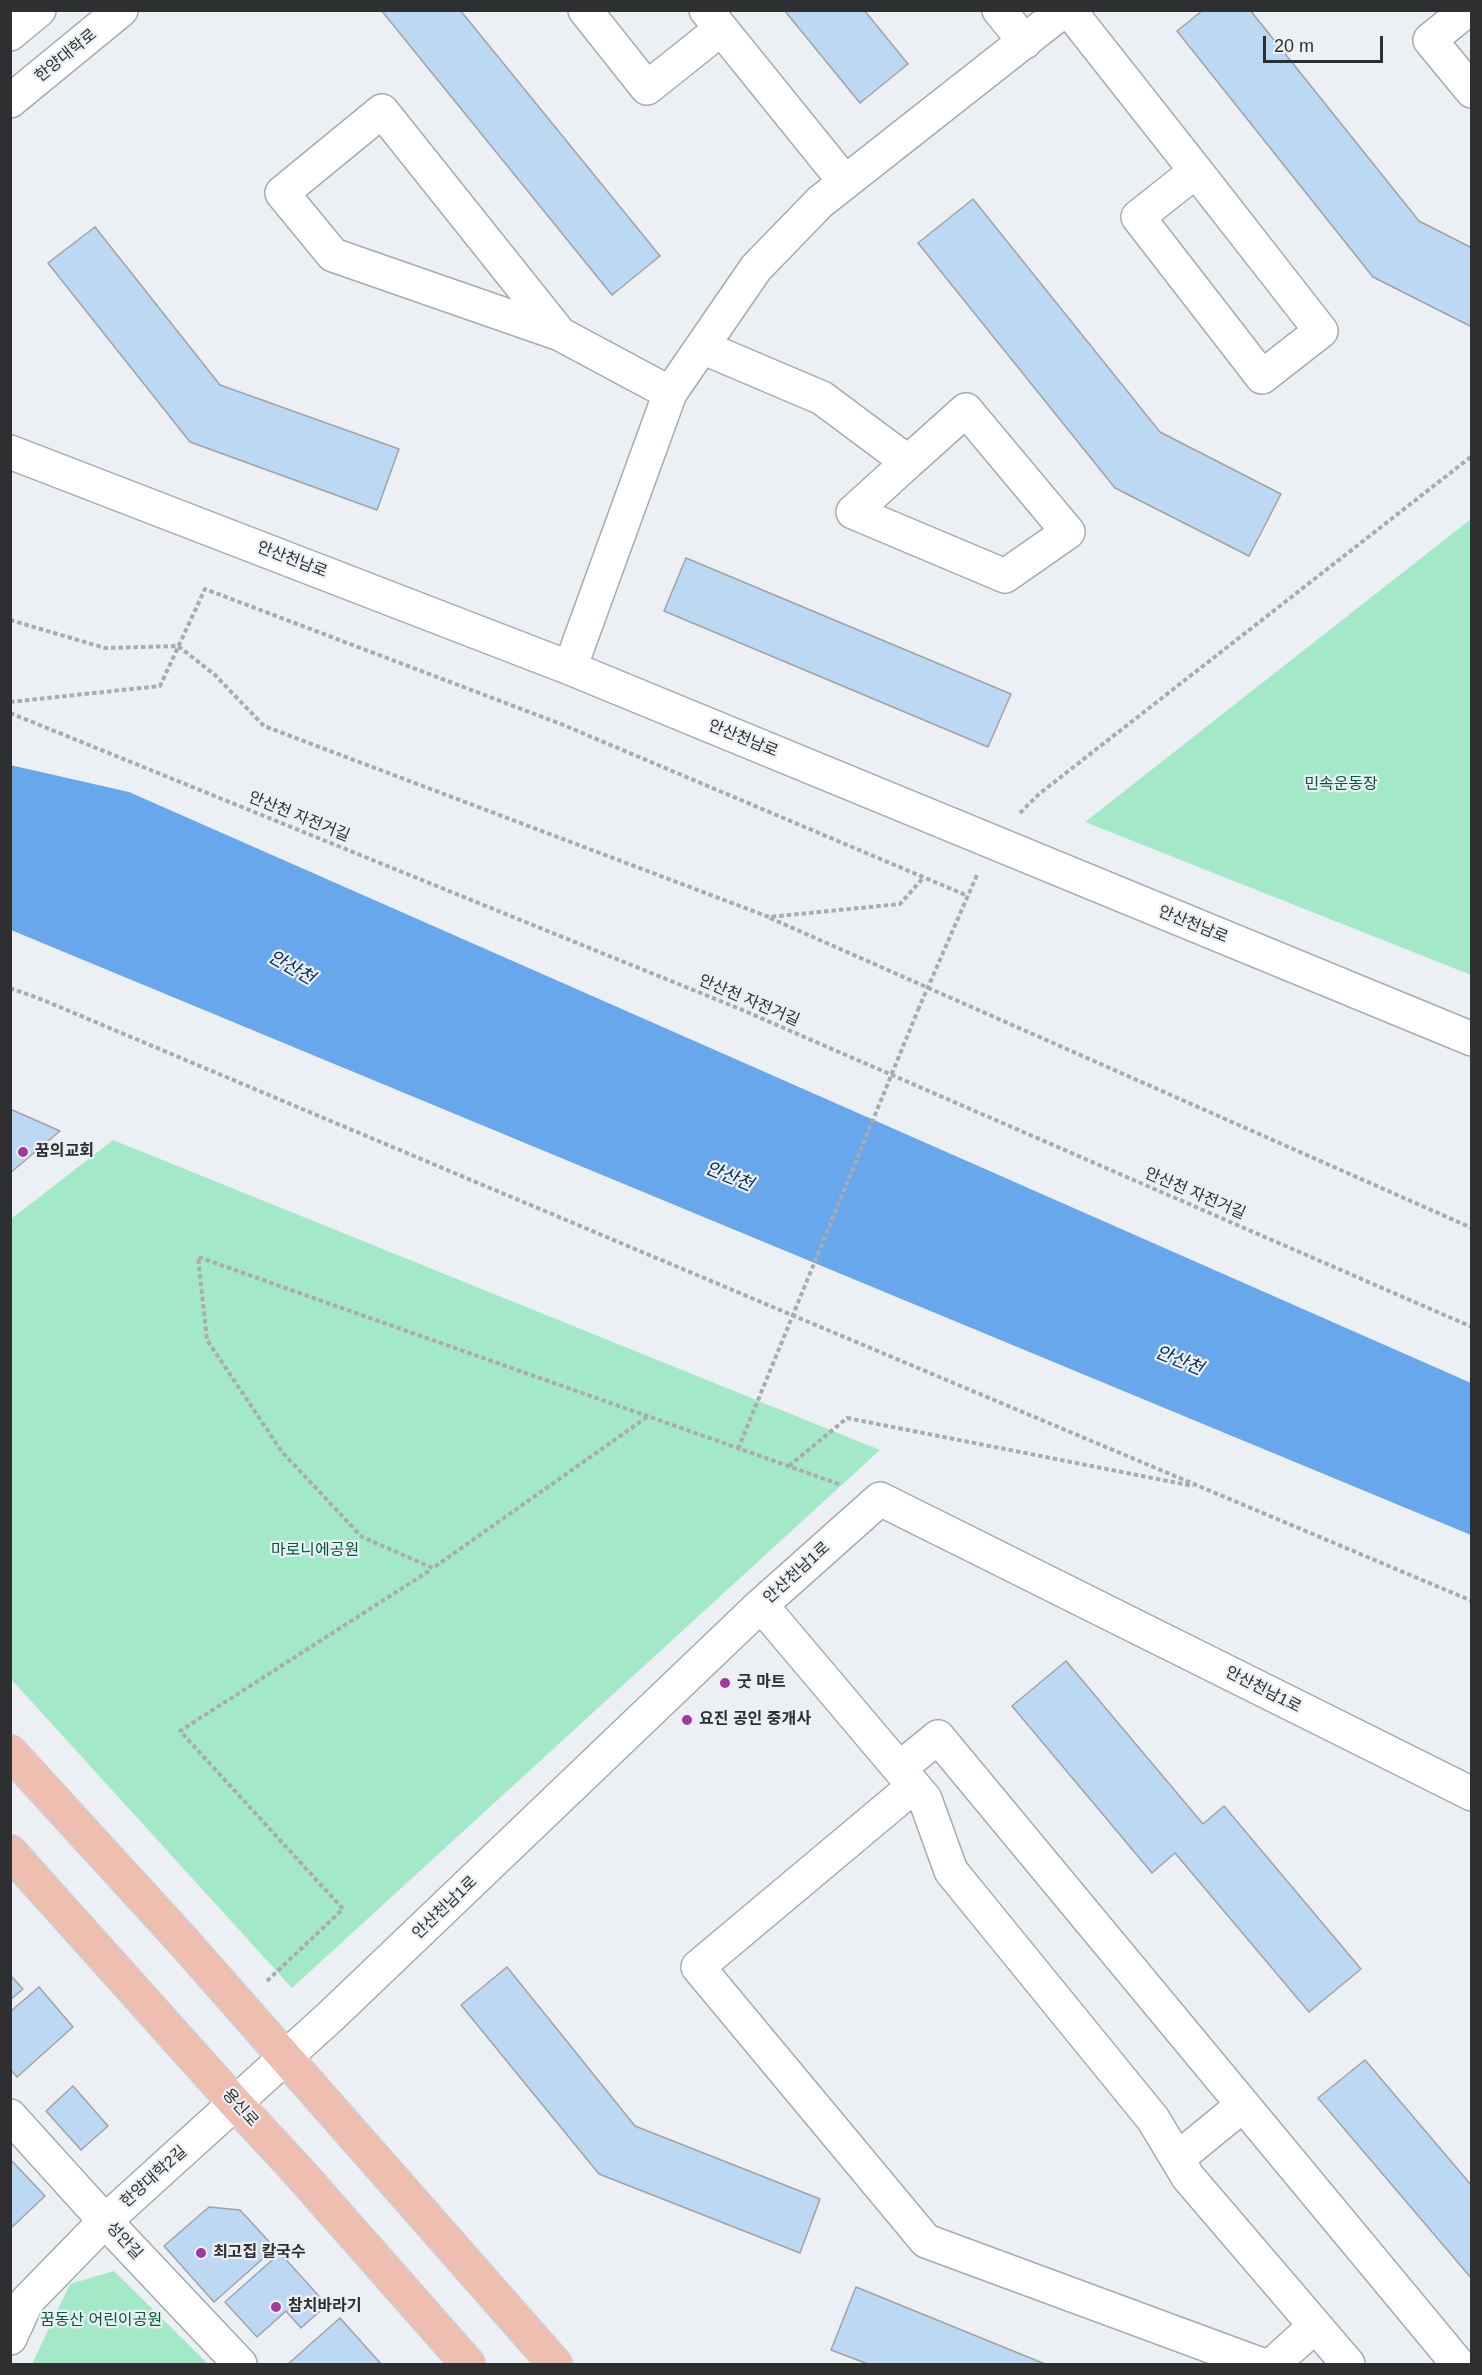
<!DOCTYPE html>
<html>
<head>
<meta charset="utf-8">
<style>
  body { margin:0 }
  #map { position:relative; width:1482px; height:2375px; overflow:hidden; background:#eceff3; font-family:Arial,sans-serif }
  canvas { display:block }
  .frame { position:absolute; inset:0; border:12px solid #2e2f30; pointer-events:none }
  .scale { position:absolute; left:1263px; top:36px; width:120px; height:27px; box-sizing:border-box; border:3px solid #2e2f30; border-top:0; padding-left:8px; font-size:18px; line-height:21px; white-space:nowrap; color:#2e2f30; -webkit-text-stroke:4px #eceff3; paint-order:stroke }
</style>
</head>
<body>
<div id="map">
<canvas width="1482" height="2375"></canvas>
<div class="frame"></div>
<div class="scale">20 m</div>
</div>
<script>
const ctx = document.querySelector('canvas').getContext('2d');
ctx.lineJoin = 'round';
function paint(path, color) {
  ctx.fillStyle = color;
  ctx.fill(path, 'evenodd');
}
function shape(rows) {
  const path = new Path2D();
  for (const r of rows) {
    path.moveTo(r[0], r[1]);
    for (let i = 2; i < r.length; i += 2) path.lineTo(r[i], r[i + 1]);
  }
  return path;
}
function trace(path, color, width, dash) {
  ctx.strokeStyle = color;
  ctx.lineWidth = width;
  ctx.lineCap = dash ? 'butt' : 'round';
  ctx.setLineDash(dash || []);
  ctx.stroke(path);
}
function write(font, color, halo, rows, align = 'center') {
  ctx.font = font + ' Arial,"Noto Sans KR",sans-serif';
  ctx.lineWidth = 4.5;
  ctx.setLineDash([]);
  ctx.textBaseline = 'middle';
  ctx.strokeStyle = halo;
  ctx.fillStyle = color;
  for (const [text, x, y, turn = 0] of rows) {
    ctx.save();
    ctx.translate(x, y);
    ctx.rotate((+turn || 0) * Math.PI / 180);
    ctx.textAlign = isNaN(turn) ? turn : align;
    if (halo) ctx.strokeText(text, 0, 0);
    ctx.fillText(text, 0, 0);
    ctx.restore();
  }
}
paint(shape([
  [1471,519,1471,975,1085,822],
  [113,1140,880,1450,292,1988,11,1679,11,1219],
  [114,2271,208,2364,32,2364,70,2284]
]), '#a4e9c7');
paint(shape([
  [10,765,129,792,1471,1383,1471,1535,11,930]
]), '#68a7eb');
const building = shape([
  [381,10,460,10,660,256,612,295,381,10],
  [784,10,864,10,908,64,860,103,784,10],
  [1203,10,1250,10,1419,221,1472,248,1472,327,1373,277,1177,31,1203,10],
  [973,199,1160,432,1281,494,1249,556,1115,488,918,243,973,199],
  [95,227,220,385,399,449,377,510,190,442,48,263,95,227],
  [686,558,1011,694,988,747,664,611,686,558],
  [10,1109,60,1131,10,1173,10,1109],
  [1066,1661,1203,1824,1224,1806,1361,1969,1309,2012,1175,1853,1152,1873,1012,1706,1066,1661],
  [507,1967,635,2126,820,2199,800,2253,599,2174,461,2005,507,1967],
  [10,1975,23,1989,10,2000,10,1975],
  [39,1987,73,2027,17,2077,10,2069,10,2012,39,1987],
  [1365,2060,1472,2186,1472,2279,1318,2098,1365,2060],
  [73,2086,108,2126,81,2150,46,2111,73,2086],
  [10,2159,45,2196,10,2229,10,2159],
  [209,2207,240,2210,275,2248,214,2302,164,2246,209,2207],
  [280,2253,327,2305,301,2328,286,2311,257,2337,225,2302,280,2253],
  [856,2287,1045,2364,868,2364,831,2350,856,2287],
  [340,2318,381,2364,288,2364,340,2318]
]);
paint(building, '#bcd8f3');
trace(building, '#a0a3a6', 1.5);
const minor = shape([
  [585,10,647,88,721,29],
  [706,10,845,182],
  [999,10,1025,42],
  [1069,10,1196,171,1321,331,1262,377,1138,217,1196,171],
  [1467,10,1430,40,1472,91],
  [10,34,39,10],
  [10,101,121,10],
  [560,334,333,255,282,193,382,111,560,334,670,393],
  [702,347,822,398,908,462,966,410,1068,532,1005,576,853,512,908,462],
  [10,452,570,668,1472,1039],
  [570,668,670,393,756,268,820,202,1064,10],
  [761,1605,925,1799,951,1871,1153,2119,1188,2177,1348,2364],
  [900,1768,938,1737,1458,2364],
  [914,1786,698,1967,926,2241,1259,2364],
  [10,2116,105,2221,240,2364],
  [1177,2159,1243,2105],
  [10,2338,27,2301,105,2221,331,2016,761,1605,880,1499,1472,1794],
  [1273,2364,1315,2326]
]);
const major = shape([
  [10,1752,182,1940,555,2364],
  [10,1852,235,2103,297,2170,468,2364]
]);
trace(minor, '#a7aaae', 36);
trace(major, '#cdcdcd', 36);
trace(shape([
  [10,620,105,648,178,646,215,675,264,726,769,917,900,904,924,877],
  [10,702,160,686,205,589,561,724,968,896],
  [10,713,740,1009,1472,1327],
  [1020,813,1039,794,1472,456],
  [770,918,1472,1228],
  [10,988,43,1000,1472,1601],
  [918,1010,977,875],
  [647,1417,433,1568,362,1537,282,1452,207,1340,198,1257,839,1484],
  [789,1466,847,1418,1193,1486],
  [267,1981,343,1909,180,1731,432,1569]
]), '#a9abae', 4, [4.5, 3]);
trace(minor, '#fff', 33);
trace(major, '#eebeb1', 33);
trace(shape([
  [738,1449,918,1010]
]), '#a9abae', 4, [4.5, 3]);
for (const [x, y, r, color] of [
  [23,1152,6,"#a03a9e"],
  [725,1683,6,"#a03a9e"],
  [687,1720,6,"#a03a9e"],
  [201,2253,6,"#a03a9e"],
  [276,2307,6,"#a03a9e"]
]) {
  const dot = new Path2D();
  dot.arc(x, y, r, 0, 2 * Math.PI);
  ctx.fillStyle = color;
  ctx.fill(dot);
  trace(dot, '#eceff3', 2);
}
write('16px', '#2e2f30', '#eceff3', [
  ["한양대학로",66,56,-39],
  ["안산천남로",292,560,21],
  ["안산천남로",743,739,22],
  ["안산천 자전거길",299,817,22],
  ["안산천남로",1193,925,22],
  ["안산천 자전거길",749,1001,23],
  ["안산천 자전거길",1195,1194,23],
  ["안산천남1로",797,1573,-42],
  ["안산천남1로",1263,1690,27],
  ["안산천남1로",445,1908,-44],
  ["용신로",240,2108,48],
  ["한양대학2길",154,2177,-42],
  ["성안길",124,2241,47]
]);
write('16px', '#005b3d', '#eceff3', [
  ["민속운동장",1341,785],
  ["마로니에공원",315,1551],
  ["꿈동산 어린이공원",101,2321]
]);
write('bold 16px', '#2e2f30', '#eceff3', [
  ["꿈의교회",35,1152],
  ["굿 마트",737,1683],
  ["요진 공인 중개사",699,1720],
  ["최고집 칼국수",213,2253],
  ["참치바라기",288,2307]
], 'left');
write('italic 18px', '#002c57', '#eceff3', [
  ["안산천",291,968,30],
  ["안산천",729,1177,22],
  ["안산천",1179,1361,22]
]);
</script>
</body>
</html>
